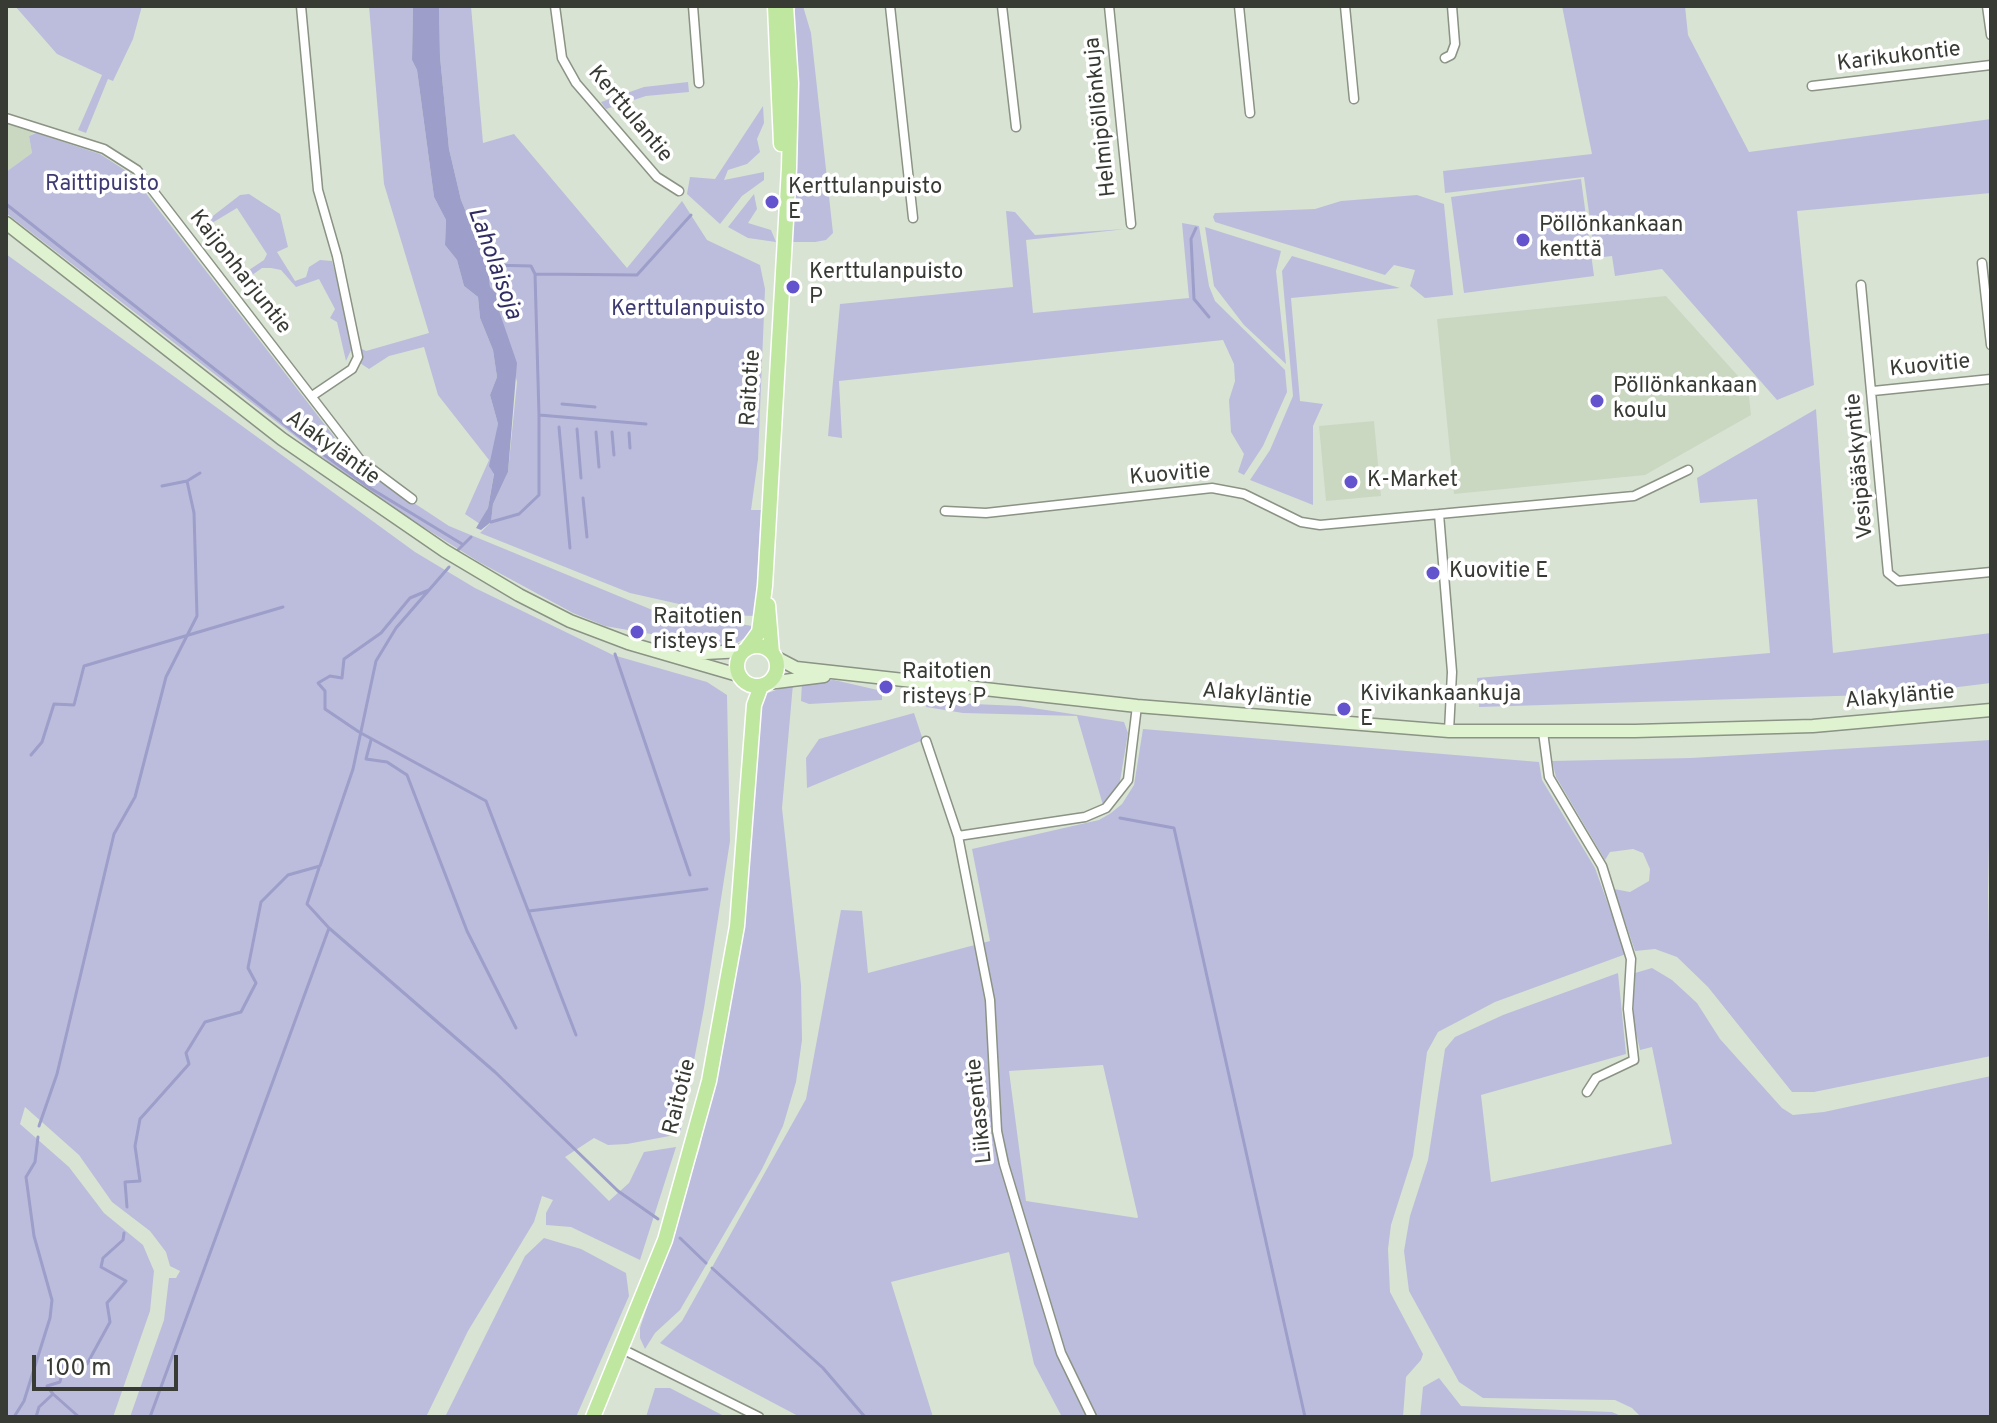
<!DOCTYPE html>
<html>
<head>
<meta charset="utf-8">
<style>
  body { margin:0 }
  #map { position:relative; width:1997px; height:1423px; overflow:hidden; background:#d9e3d3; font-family:Overpass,sans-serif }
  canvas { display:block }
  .frame { position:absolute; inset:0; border:8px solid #373b34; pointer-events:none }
  .scale { position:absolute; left:32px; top:1355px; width:146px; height:36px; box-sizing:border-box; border:4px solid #373b34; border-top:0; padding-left:10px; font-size:24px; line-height:28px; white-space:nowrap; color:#373b34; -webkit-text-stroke:6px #fff; paint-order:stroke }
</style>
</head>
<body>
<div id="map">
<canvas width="1997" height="1423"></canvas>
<div class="frame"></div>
<div class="scale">100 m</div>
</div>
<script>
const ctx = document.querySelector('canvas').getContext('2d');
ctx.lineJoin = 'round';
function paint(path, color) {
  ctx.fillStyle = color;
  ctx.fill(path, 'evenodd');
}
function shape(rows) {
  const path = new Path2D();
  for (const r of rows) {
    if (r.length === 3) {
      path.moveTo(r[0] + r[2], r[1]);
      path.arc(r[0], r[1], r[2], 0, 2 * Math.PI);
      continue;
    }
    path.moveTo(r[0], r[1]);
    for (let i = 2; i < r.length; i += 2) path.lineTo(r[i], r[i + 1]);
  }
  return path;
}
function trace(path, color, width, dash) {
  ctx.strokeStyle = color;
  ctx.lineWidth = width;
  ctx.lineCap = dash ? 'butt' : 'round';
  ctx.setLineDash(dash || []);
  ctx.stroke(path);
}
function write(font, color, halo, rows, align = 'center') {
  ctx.font = font + ' Overpass,sans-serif';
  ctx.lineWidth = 7;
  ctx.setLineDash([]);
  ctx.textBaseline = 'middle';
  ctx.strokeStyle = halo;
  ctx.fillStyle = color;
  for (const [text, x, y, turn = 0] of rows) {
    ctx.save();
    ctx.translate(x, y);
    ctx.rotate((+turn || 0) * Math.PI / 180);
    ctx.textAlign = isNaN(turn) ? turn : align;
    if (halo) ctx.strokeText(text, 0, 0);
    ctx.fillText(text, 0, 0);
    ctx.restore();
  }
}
paint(shape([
  [6,123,36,132,29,136,32,153,6,172],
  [1666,296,1748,387,1751,415,1645,475,1454,494,1437,319],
  [1374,421,1381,496,1326,501,1319,426]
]), '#cad8c2');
paint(shape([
  [15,6,142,6,133,39,113,81,108,79,86,133,78,130,102,75,57,54],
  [369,6,413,6,412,60,417,70,434,197,446,220,445,245,457,260,464,286,478,297,480,318,493,350,497,377,490,395,498,424,494,473,488,508,480,524,465,514,489,460,438,395,424,347,389,356,369,369,360,363,362,349,366,351,429,333,384,184],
  [439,6,471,6,483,143,514,134,627,268,682,201,707,240,760,265,765,289,758,459,751,510,761,510,755,616,728,615,630,593,480,533,491,522,493,504,508,472,517,382,496,302,498,295,490,288,488,265,461,200,449,149,440,57],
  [796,6,803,6,811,33,833,233,826,240,815,242,789,242,793,16],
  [1562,6,1685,6,1688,35,1749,152,1991,119,1991,193,1797,211,1814,385,1777,400,1662,269,1615,276,1612,256,1595,258,1591,229,1607,226,1591,227,1584,177,1445,193,1443,171,1592,154],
  [688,82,689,92,646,96,606,109,601,102,644,87],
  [763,106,764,123,757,139,760,152,747,164,728,170,724,180,764,172,764,180,742,196,720,224,687,194,690,177,715,179],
  [36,133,100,154,131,174,356,465,449,526,650,609,752,626,751,634,726,650,691,647,662,636,605,626,573,613,479,562,366,491,6,213,6,172,32,153,29,136],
  [1581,179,1594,276,1464,293,1451,197],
  [249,194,280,214,288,247,277,252,295,281,306,277,309,267,320,260,332,261,350,331,351,350,346,361,337,322,330,318,335,309,319,279,296,287,281,270,271,268,262,268,238,285,234,280,264,260,267,254,237,208,212,223,209,219,240,195],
  [754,194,757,209,748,223,771,230,776,242,748,238,728,227],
  [1417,195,1444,204,1453,295,1425,298,1410,286,1415,270,1394,265,1385,275,1215,222,1213,217,1215,213,1315,209,1341,201],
  [1006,211,1015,212,1035,235,1126,229,1026,240,1033,313,1189,298,1182,223,1199,226,1209,286,1215,301,1285,370,1287,392,1263,446,1244,475,1238,472,1244,454,1231,432,1229,400,1235,381,1234,364,1223,340,839,381,842,438,828,436,840,304,1013,287],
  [1205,227,1281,251,1276,271,1286,364,1244,325,1214,286],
  [6,254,415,552,475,588,613,655,707,682,727,695,730,841,704,1008,680,1134,627,1144,608,1145,594,1138,565,1157,609,1201,629,1183,644,1152,676,1147,640,1260,571,1227,546,1225,546,1213,553,1200,542,1196,534,1222,468,1331,426,1417,130,1417,164,1320,169,1278,176,1278,180,1271,170,1266,166,1252,150,1231,112,1202,79,1155,25,1107,20,1124,69,1167,104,1213,143,1245,154,1271,150,1311,113,1417,6,1417],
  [1292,256,1400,288,1291,298,1300,401,1323,404,1313,426,1313,505,1250,480,1270,450,1293,396,1282,271],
  [1816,409,1833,653,1991,633,1991,683,1901,694,1479,707,1477,678,1770,653,1757,499,1700,503,1697,478],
  [834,680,882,691,882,700,809,704,801,701,802,682],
  [793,684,782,808,801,985,802,1040,796,1082,783,1126,762,1169,680,1310,655,1333,645,1349,640,1338,640,1328,700,1147,732,999,748,885,757,715,762,695],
  [927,702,1020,706,1124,722,1128,733,1119,787,1103,805,1077,716,963,713,926,707],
  [914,713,923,740,807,788,806,758,819,739],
  [1143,729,1539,762,1542,780,1595,868,1626,954,1495,1002,1438,1032,1427,1052,1413,1156,1391,1225,1388,1249,1390,1292,1423,1354,1421,1360,1406,1377,1403,1417,1062,1417,1034,1364,1009,1252,891,1282,933,1417,800,1417,660,1343,682,1321,806,1099,841,910,862,911,868,973,990,941,972,849,1099,820,1111,813,1122,804,1134,785],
  [1103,1065,1138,1217,1137,1218,1026,1201,1009,1071],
  [1991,740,1988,892,1991,1056,1814,1092,1792,1092,1708,987,1677,957,1655,949,1635,951,1614,889,1630,892,1649,881,1650,869,1643,853,1633,849,1610,852,1605,860,1556,777,1552,761,1691,758],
  [1652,968,1672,980,1697,1003,1720,1039,1782,1108,1793,1115,1824,1112,1991,1076,1991,1417,1641,1417,1632,1408,1615,1400,1483,1398,1459,1382,1409,1291,1404,1251,1410,1216,1428,1160,1445,1049,1455,1037,1503,1015,1618,973,1626,1054,1481,1095,1491,1182,1672,1144,1652,1047,1640,1050,1633,1020,1635,973],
  [544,1238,581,1249,626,1273,629,1296,576,1417,445,1417,525,1256],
  [1439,1378,1461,1406,1612,1412,1623,1417,1420,1417,1423,1387],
  [655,1388,670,1388,726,1417,646,1417]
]), '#bcbddc');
paint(shape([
  [413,6,439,6,440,57,449,149,461,200,488,265,490,287,498,295,496,302,517,363,508,472,493,504,491,522,481,530,476,528,488,508,494,474,489,466,498,424,490,395,497,377,493,350,480,318,478,297,464,286,457,260,445,245,446,220,434,197,417,70,412,60]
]), '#9d9ec9');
trace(shape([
  [6,204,312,446,370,488,462,544],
  [1196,228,1191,239,1194,299,1209,317],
  [488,265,531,266,535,274,539,415,539,495,519,514,491,522],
  [535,274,637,275,691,215],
  [562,404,595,407],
  [539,415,646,424],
  [559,427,570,548],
  [577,429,581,478],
  [596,432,599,467],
  [612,432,614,455],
  [629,433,630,448],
  [162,486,187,481,200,473],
  [583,498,587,537],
  [458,550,471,537],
  [429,590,410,598,381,633,344,659,342,678,330,676,318,683,325,691,325,709,359,732,486,801,576,1035],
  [615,654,690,875],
  [371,740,366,759,387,762,407,775,467,931,516,1028],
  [31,755,42,742,54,704,74,705,84,666,283,607],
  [1120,818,1174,828,1305,1417],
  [529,911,707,889],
  [329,928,495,1072,618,1191,658,1219],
  [39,1126,57,1074,114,834,135,797,166,677,197,616,194,513,187,481],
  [127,1207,125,1182,140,1181,135,1146,140,1119,189,1064,186,1053,205,1022,241,1012,256,983,248,968,261,902,288,875,320,866,353,769,376,661,396,628,449,567],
  [680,1238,706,1263],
  [712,1268,823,1368,865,1417],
  [53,1394,79,1417],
  [14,1417,24,1401,50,1318,52,1300,34,1236,26,1177,35,1162,38,1137],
  [36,1417,39,1407,53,1394,47,1386,60,1382,64,1364,87,1364,110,1322,107,1303,126,1281,101,1267,103,1258,123,1240,124,1233],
  [150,1417,329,928,307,904,319,868]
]), '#9d9ec9', 3);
const street = shape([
  [301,6,318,190,337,256,358,357,352,369,312,396],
  [555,6,562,58,576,83,657,177,679,191],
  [693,6,699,83],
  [890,6,913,218],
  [1002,6,1016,127],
  [1109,6,1131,224],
  [1239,6,1250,113],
  [1345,6,1354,99],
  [1987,6,1991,35],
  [1445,58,1451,55,1455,44,1452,6],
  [1812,86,1991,65],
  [6,118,104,149,137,170,361,461,412,499],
  [1982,263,1991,345],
  [1861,285,1888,573,1898,581,1991,572],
  [1873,391,1991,379],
  [945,511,986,513,1212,488,1244,494,1301,522,1320,525,1634,496,1688,470],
  [1439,514,1452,672,1449,731],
  [1543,732,1549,777,1602,866,1631,959,1628,1009,1634,1060,1596,1078,1587,1092],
  [926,741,958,836],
  [622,1349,759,1417],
  [1092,1417,1061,1353,1004,1164,997,1131,990,1000,958,836,1085,817,1106,808,1128,780,1137,706]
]);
const secondary = shape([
  [6,223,282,439,445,551,519,595,570,621,628,643,738,675],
  [686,654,743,651],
  [775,657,796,668,1137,706,1449,731,1635,731,1813,726,1991,710],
  [768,683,824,676]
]);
const primary = shape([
  [775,6,781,144],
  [768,605,772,653],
  [757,666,20],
  [748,647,759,632,765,586,789,168,791,83,786,6],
  [593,1417,665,1240,709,1081,737,926,754,705,761,686]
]);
trace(street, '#8a9384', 11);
trace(secondary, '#8a9384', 15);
trace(primary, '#fff', 17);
trace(street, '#fff', 8);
trace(secondary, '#e0f3d0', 12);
trace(primary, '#c0e7a0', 14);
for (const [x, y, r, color] of [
  [772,202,8,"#6354cd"],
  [1523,240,8,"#6354cd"],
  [793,287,8,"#6354cd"],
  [1597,401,8,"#6354cd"],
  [1351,482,8,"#6354cd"],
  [1433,573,8,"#6354cd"],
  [637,632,8,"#6354cd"],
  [886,687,8,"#6354cd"],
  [1344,709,8,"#6354cd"]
]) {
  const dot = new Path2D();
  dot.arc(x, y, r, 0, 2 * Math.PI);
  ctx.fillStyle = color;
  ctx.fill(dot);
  trace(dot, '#fff', 3);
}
write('22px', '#373b34', '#fff', [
  ["Karikukontie",1899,58,-7],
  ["Kerttulantie",629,115,50],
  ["Helmipöllönkuja",1102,117,-96],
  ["Kaijonharjuntie",239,273,52],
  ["Kuovitie",1930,367,-6],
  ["Raitotie",752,388,-86],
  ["Alakyläntie",332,449,36],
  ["Vesipääskyntie",1861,466,-95],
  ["Kuovitie",1170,476,-5],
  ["Alakyläntie",1257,697,5],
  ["Alakyläntie",1900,698,-5],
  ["Raitotie",681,1097,-76],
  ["Liikasentie",981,1111,-96]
]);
write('22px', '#3e3b73', '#fff', [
  ["Raittipuisto",102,186],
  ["Kerttulanpuisto",688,311]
]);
write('22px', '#373b34', '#fff', [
  ["Kerttulanpuisto",788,189],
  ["E",788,214],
  ["Pöllönkankaan",1539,227],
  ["kenttä",1539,252],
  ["Kerttulanpuisto",809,274],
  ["P",809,299],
  ["Pöllönkankaan",1613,388],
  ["koulu",1613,413],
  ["K-Market",1367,482],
  ["Kuovitie E",1449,573],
  ["Raitotien",653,619],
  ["risteys E",653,644],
  ["Raitotien",902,674],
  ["risteys P",902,699],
  ["Kivikankaankuja",1360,696],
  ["E",1360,721]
], 'left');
write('italic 24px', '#312d63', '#fff', [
  ["Laholaisoja",493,264,70]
]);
</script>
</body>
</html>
